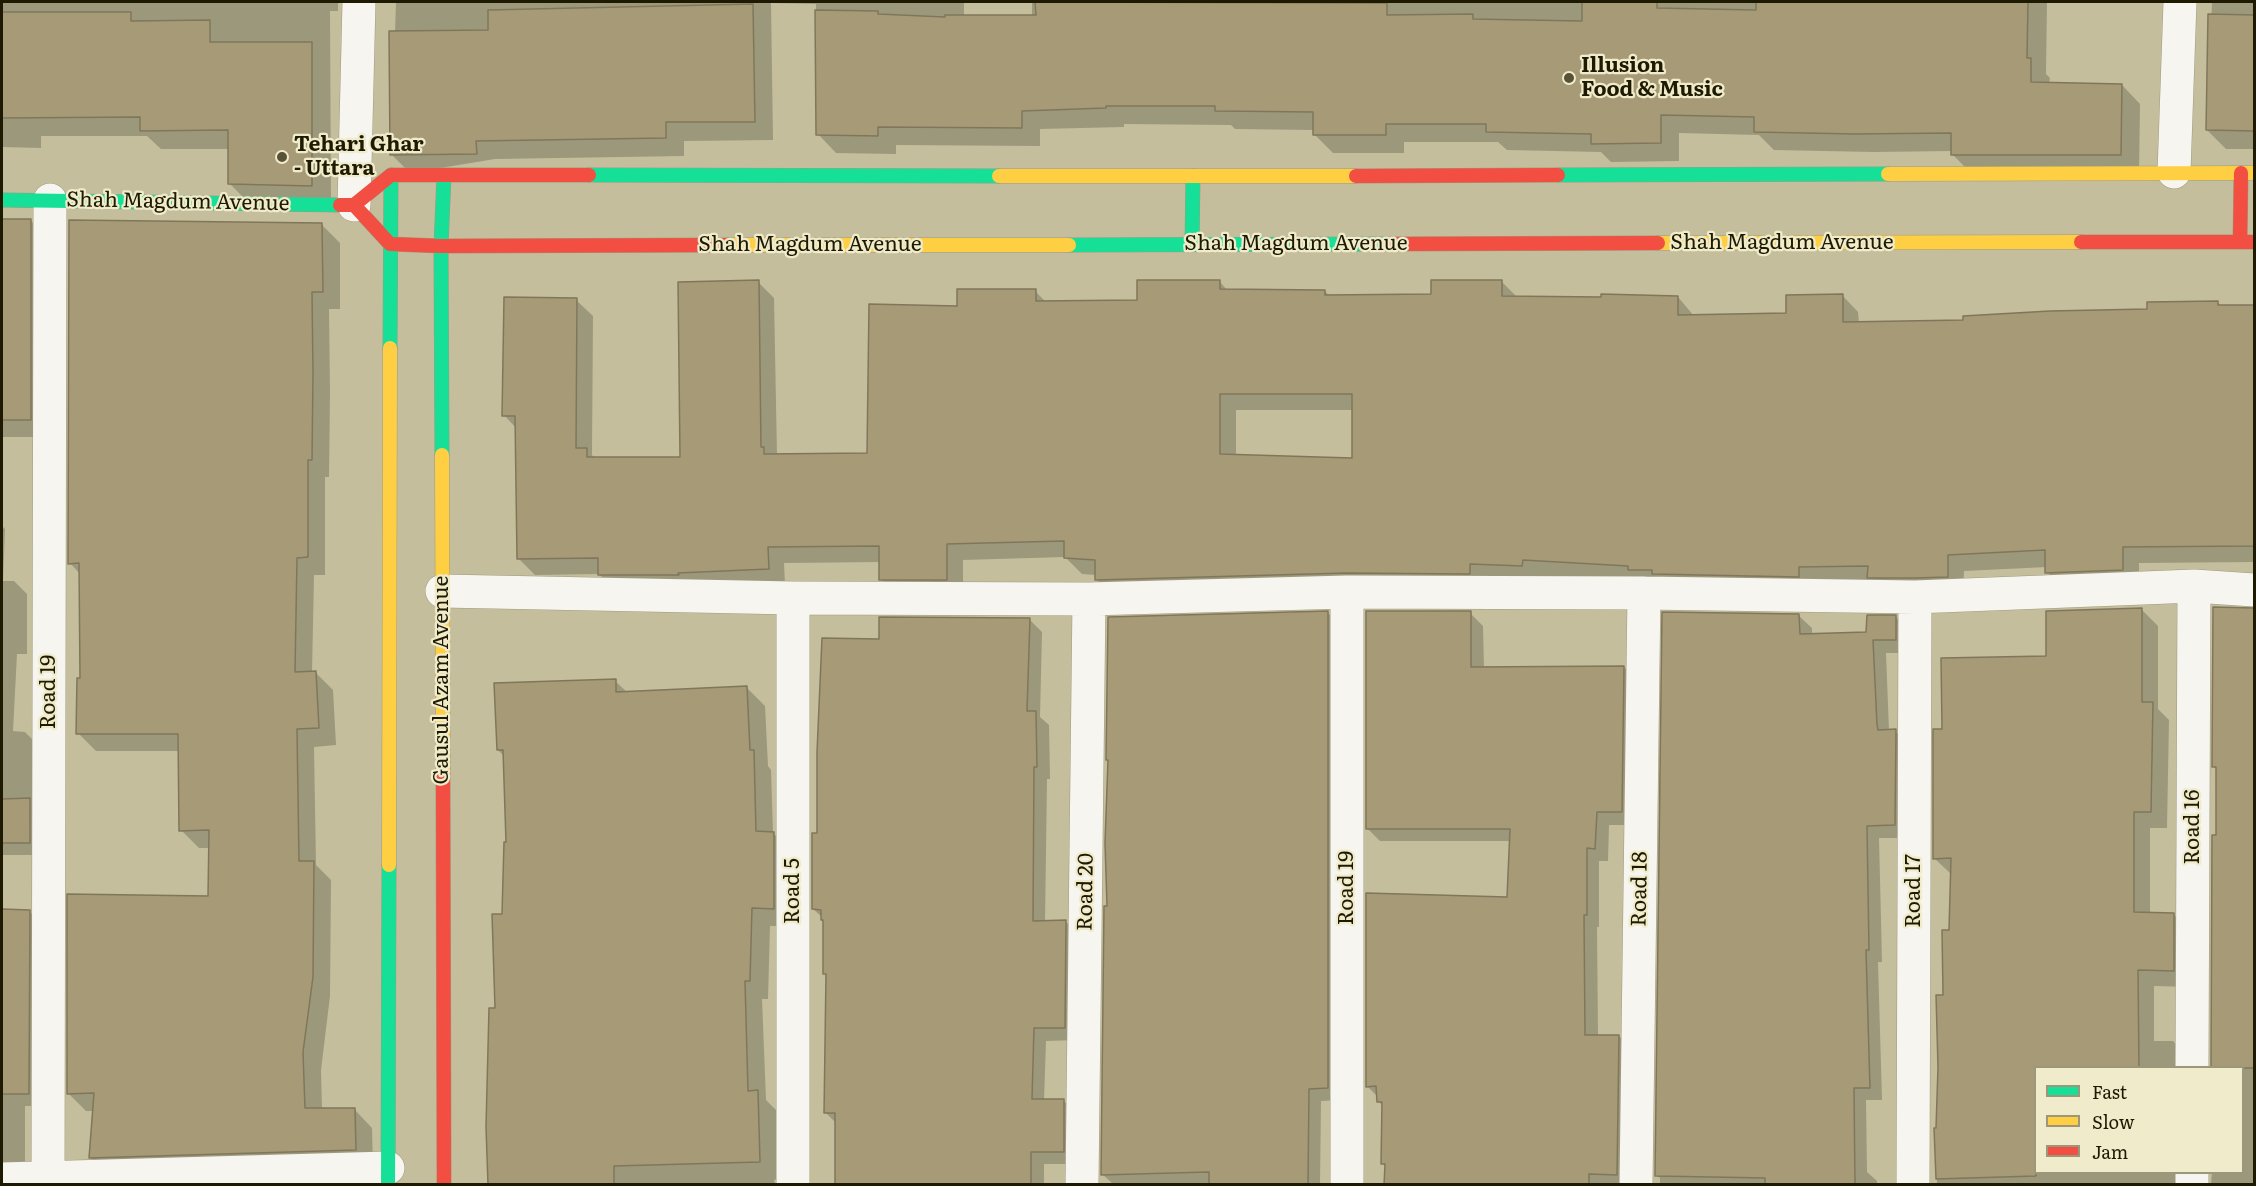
<!DOCTYPE html>
<html>
<head>
<meta charset="utf-8">
<style>
  body { margin:0 }
  #map { position:relative; width:2256px; height:1186px; overflow:hidden; background:#c4be9c; font-family:Literata,serif }
  canvas { display:block }
  .frame { position:absolute; inset:0; border:3px solid #1e1a01; pointer-events:none }
  .legend { position:absolute; left:2034px; top:1066px; width:210px; height:108px; box-sizing:border-box; background:#f0ebcb; border:2px solid #9c977a; margin:0; padding:8px 10px; list-style:none; font-size:18px; color:#1e1a01 }
  .legend li { display:flex; align-items:center; gap:12px; height:30px }
  .legend b { width:30px; border:2px solid #9c977a }
</style>
</head>
<body>
<div id="map">
<canvas width="2256" height="1186"></canvas>
<div class="frame"></div>
<ul class="legend">
<li><b style="height:8px;background:#16e098"></b>Fast</li>
<li><b style="height:8px;background:#ffcf43"></b>Slow</li>
<li><b style="height:8px;background:#f24e42"></b>Jam</li>
</ul>
</div>
<script>
const ctx = document.querySelector('canvas').getContext('2d');
ctx.lineJoin = 'round';
function paint(path, color) {
  ctx.fillStyle = color;
  ctx.fill(path, 'evenodd');
}
function shape(rows) {
  const path = new Path2D();
  for (const r of rows) {
    path.moveTo(r[0], r[1]);
    for (let i = 2; i < r.length; i += 2) path.lineTo(r[i], r[i + 1]);
  }
  return path;
}
function trace(path, color, width, dash) {
  ctx.strokeStyle = color;
  ctx.lineWidth = width;
  ctx.lineCap = dash ? 'butt' : 'round';
  ctx.setLineDash(dash || []);
  ctx.stroke(path);
}
function write(font, color, halo, rows, align = 'center') {
  ctx.font = font + ' Literata,serif';
  ctx.lineWidth = 4.5;
  ctx.setLineDash([]);
  ctx.textBaseline = 'middle';
  ctx.strokeStyle = halo;
  ctx.fillStyle = color;
  for (const [text, x, y, turn = 0] of rows) {
    ctx.save();
    ctx.translate(x, y);
    ctx.rotate((+turn || 0) * Math.PI / 180);
    ctx.textAlign = isNaN(turn) ? turn : align;
    if (halo) ctx.strokeText(text, 0, 0);
    ctx.fillText(text, 0, 0);
    ctx.restore();
  }
}
paint(shape([
  [2,2,338,2,338,11,330,11,331,204,249,203,230,184,229,149,161,149,147,136,41,136,41,148,2,147],
  [396,2,964,2,964,16,1032,17,1032,2,2047,2,2046,74,2050,78,2049,84,2122,85,2140,104,2139,173,1971,173,1952,154,1952,151,1874,152,1774,150,1759,135,1679,133,1679,161,1611,162,1601,152,1507,150,1498,142,1404,142,1404,153,1333,153,1314,134,1314,130,1235,129,1231,125,1124,124,1124,127,1040,129,1040,146,896,145,896,154,836,153,818,134,816,4,771,3,773,140,684,141,684,156,495,159,410,173,391,154],
  [2212,2,2254,2,2254,149,2226,149,2207,130],
  [2,220,31,221,48,238,48,437,2,437],
  [322,225,340,243,340,309,329,309,330,392,329,477,325,477,325,575,314,575,312,673,315,672,333,690,336,745,314,747,316,865,331,880,330,996,321,1070,322,1110,355,1110,372,1128,373,1167,108,1175,90,1157,94,1111,86,1111,68,1093,210,898,210,848,199,848,181,830,180,751,96,751,78,733,82,679,80,574,70,563],
  [1501,281,1517,297,1678,297,1694,316,1787,315,1842,295,1858,312,1859,324,1964,322,2149,311,2217,302,2222,307,2254,306,2254,562,2139,563,2139,586,2064,589,2047,572,2047,567,1964,571,1963,593,1113,596,1096,579,1096,575,1082,574,1065,557,963,560,963,596,897,595,881,579,881,562,784,563,785,585,616,591,599,574,535,575,518,558,516,428,504,415,576,300,593,316,592,455,595,459,682,458,758,282,774,298,777,456,868,455,958,307,1035,291,1047,303,1138,301,1220,282,1228,291,1325,291,1330,297,1432,295],
  [1236,410,1353,410,1354,460,1236,456],
  [2,526,5,529,3,581,14,581,27,594,27,654,17,654,13,731,25,732,38,745,42,855,2,855],
  [2141,609,2158,626,2158,709,2169,720,2167,828,2150,828,2150,914,2173,914,2190,931,2190,987,2154,986,2154,1041,2173,1041,2189,1058,2189,1068,2036,1068,2036,1172,2199,1172,2191,1184,1937,1184,1935,1129,1938,1129,1945,997,1951,932,1952,875,1934,858,1943,730,2047,658],
  [2214,609,2254,610,2254,1184,2211,1184,2212,1172,2242,1172,2242,1068,2217,836,2217,770,2214,767],
  [1328,613,1341,626,1341,1100,1321,1101,1320,1184,1113,1184,1102,1174,1109,908,1109,762,1107,760],
  [1470,613,1483,626,1484,669,1624,667,1637,680,1635,825,1609,825,1608,861,1599,861,1599,927,1597,927,1598,1036,1619,1036,1632,1049,1630,1184,1386,1184,1386,1167,1382,1163,1383,1106,1378,1101,1378,1097,1367,1086,1508,898,1511,841,1380,841,1367,828],
  [1799,616,1812,628,1812,635,1868,633,1896,617,1908,630,1908,653,1886,653,1889,731,1895,731,1908,744,1908,838,1879,838,1882,962,1878,962,1882,1100,1866,1100,1867,1172,1877,1181,1877,1184,1660,1184,1660,1178,1656,1175],
  [1029,619,1042,632,1040,717,1049,725,1050,779,1047,779,1045,923,1066,922,1079,935,1078,1040,1046,1041,1044,1101,1064,1101,1077,1114,1076,1164,1044,1164,1044,1184,836,1184,837,1124,826,1113,828,977,825,973,823,918,813,909,818,835,881,641],
  [615,681,628,693,747,688,765,706,768,766,771,770,773,833,792,852,792,926,770,926,768,999,762,999,766,1100,776,1110,778,1179,774,1180,775,1184,489,1184,496,1010,507,843,504,756,498,750],
  [2,911,29,911,42,924,42,1106,25,1106,25,1163,2,1163]
]), '#0003');
const building = shape([
  [1035,2,1387,3,1387,15,1473,14,1473,19,1582,21,1582,2,1657,2,1657,8,1756,10,1756,2,2028,2,2027,58,2031,58,2031,82,2122,84,2121,155,1951,155,1951,133,1855,134,1754,132,1754,117,1661,115,1661,143,1591,144,1591,134,1486,132,1486,124,1386,124,1386,135,1313,135,1313,112,1215,111,1215,106,1106,106,1106,108,1022,111,1022,128,878,127,878,136,816,135,815,10,878,11,878,14,945,17,945,15,1036,15,1035,2],
  [753,4,755,122,666,122,666,138,476,141,477,154,390,155,389,31,488,30,488,10,753,4],
  [2,12,131,12,131,21,210,20,210,42,312,42,312,186,228,184,228,130,140,131,140,117,2,118,2,12],
  [2208,14,2254,15,2254,131,2206,130,2208,14],
  [2,219,31,219,31,420,2,420,2,219],
  [69,220,322,223,323,292,312,292,313,373,312,460,308,460,308,557,297,558,295,672,316,671,319,728,297,729,299,861,314,861,313,977,303,1052,305,1108,355,1108,356,1150,89,1158,94,1093,67,1094,67,894,208,896,209,830,179,831,178,734,76,734,77,678,80,678,79,563,68,564,69,220],
  [759,280,761,447,764,447,764,454,867,453,869,304,957,306,957,289,1036,289,1036,301,1137,300,1137,280,1220,280,1220,289,1325,290,1325,295,1431,294,1431,280,1502,280,1502,296,1601,297,1601,294,1678,296,1678,315,1786,313,1786,295,1843,294,1843,322,1963,320,1963,316,2050,311,2147,309,2147,302,2218,301,2218,305,2254,305,2254,546,2123,547,2123,570,2045,573,2045,550,1948,555,1948,577,1915,578,1867,578,1868,566,1799,567,1799,577,1652,574,1652,570,1628,570,1628,566,1523,560,1522,566,1470,564,1470,574,1346,573,1095,580,1095,560,1064,558,1064,541,947,544,947,580,879,580,879,546,768,547,769,569,678,573,679,575,598,575,598,558,517,559,515,416,502,416,504,297,577,298,576,448,587,448,587,457,680,457,678,282,759,280],
  [1220,394,1352,394,1352,458,1220,454,1220,394],
  [2213,607,2254,608,2254,1068,2211,1068,2212,835,2216,835,2216,767,2212,767,2213,607],
  [2142,608,2142,702,2153,702,2151,812,2134,812,2134,912,2174,913,2174,971,2138,970,2139,1068,2036,1068,2036,1176,1936,1179,1934,1128,1936,1128,1938,1067,1936,995,1943,995,1942,930,1949,930,1951,858,1933,859,1933,729,1942,729,1941,658,2046,656,2046,611,2142,608],
  [1328,611,1328,1088,1309,1089,1308,1185,1209,1185,1209,1172,1101,1175,1104,906,1107,906,1105,843,1108,760,1106,760,1108,617,1328,611],
  [1366,611,1471,611,1471,667,1624,666,1622,812,1597,812,1595,849,1587,848,1587,915,1584,915,1585,1035,1619,1035,1617,1175,1589,1174,1589,1185,1384,1185,1385,1164,1381,1164,1382,1102,1377,1102,1376,1086,1366,1087,1366,893,1507,897,1510,829,1366,829,1366,611],
  [1662,612,1799,614,1800,634,1866,632,1867,615,1896,615,1896,640,1873,640,1877,724,1878,730,1896,729,1895,825,1867,826,1869,950,1866,950,1870,1088,1854,1088,1855,1185,1765,1185,1765,1178,1655,1176,1662,612],
  [879,617,1030,618,1027,711,1036,711,1037,767,1034,767,1033,921,1066,920,1065,1028,1034,1028,1032,1099,1064,1099,1064,1152,1031,1152,1031,1185,835,1185,835,1113,824,1113,826,974,823,974,823,920,821,920,821,910,812,909,812,833,817,833,817,752,822,638,879,639,879,617],
  [616,679,616,692,747,686,750,750,754,750,756,831,774,832,774,909,752,908,750,981,745,981,748,1091,758,1090,760,1162,614,1166,614,1185,488,1185,486,1127,489,1008,495,1008,492,914,502,914,504,842,506,842,503,750,497,750,494,683,616,679],
  [30,798,30,843,2,843,2,799,30,798],
  [2,909,30,910,29,1094,2,1094,2,909]
]);
paint(building, '#a69a77');
trace(building, '#80775b', 1.5);
const street = shape([
  [2174,172,2180,2],
  [354,205,359,2],
  [442,591,793,598,1089,599,1347,592,1644,593,1915,597,2194,586,2254,590],
  [1347,592,1347,1184],
  [793,598,793,1184],
  [2192,1068,2194,586],
  [2,1179,388,1168],
  [48,1184,50,200],
  [1082,1184,1089,599],
  [1636,1184,1644,593],
  [1913,1184,1915,597],
  [2192,1184,2192,1172]
]);
const fast = shape([
  [589,175,999,176],
  [1558,175,1888,174],
  [2,200,340,205],
  [1069,245,1386,244],
  [1192,245,1193,176],
  [390,348,391,175],
  [442,455,441,246,444,175],
  [388,1184,389,865]
]);
const slow = shape([
  [1888,174,2254,173],
  [999,176,1356,176],
  [1658,243,2081,242],
  [728,245,1069,245],
  [442,455,443,773],
  [389,865,390,348]
]);
const jam = shape([
  [1356,176,1558,175],
  [340,205,354,205,391,175,589,175],
  [354,205,390,244,441,246,728,245],
  [2081,242,2254,242],
  [2240,242,2241,173],
  [1386,244,1658,243],
  [443,773,444,1184]
]);
trace(street, '#9f9a7e', 34);
trace(fast, '#9f9a7e', 15);
trace(slow, '#9f9a7e', 15);
trace(jam, '#9f9a7e', 15);
trace(street, '#f6f5f0', 33);
trace(fast, '#16e098', 14);
trace(slow, '#ffcf43', 14);
trace(jam, '#f24e42', 14);
for (const [x, y, r, color] of [
  [1569,78,6,"#585337"],
  [282,157,6,"#585337"]
]) {
  const dot = new Path2D();
  dot.arc(x, y, r, 0, 2 * Math.PI);
  ctx.fillStyle = color;
  ctx.fill(dot);
  trace(dot, '#f0ebcb', 2);
}
write('bold 21px', '#1e1a01', '#f0ebcb', [
  ["Illusion",1581,66],
  ["Food & Music",1581,90],
  ["Tehari Ghar",294,145],
  ["- Uttara",294,169]
], 'left');
write('21px', '#1e1a01', '#f0ebcb', [
  ["Shah Magdum Avenue",178,202,1],
  ["Shah Magdum Avenue",1782,243],
  ["Shah Magdum Avenue",1296,244],
  ["Shah Magdum Avenue",810,245],
  ["Gausul Azam Avenue",442,680,-90],
  ["Road 19",49,692,-90],
  ["Road 16",2193,827,-90],
  ["Road 19",1347,888,-90],
  ["Road 18",1640,889,-89],
  ["Road 5",793,891,-90],
  ["Road 17",1914,891,-90],
  ["Road 20",1086,892,-89]
]);
</script>
</body>
</html>
